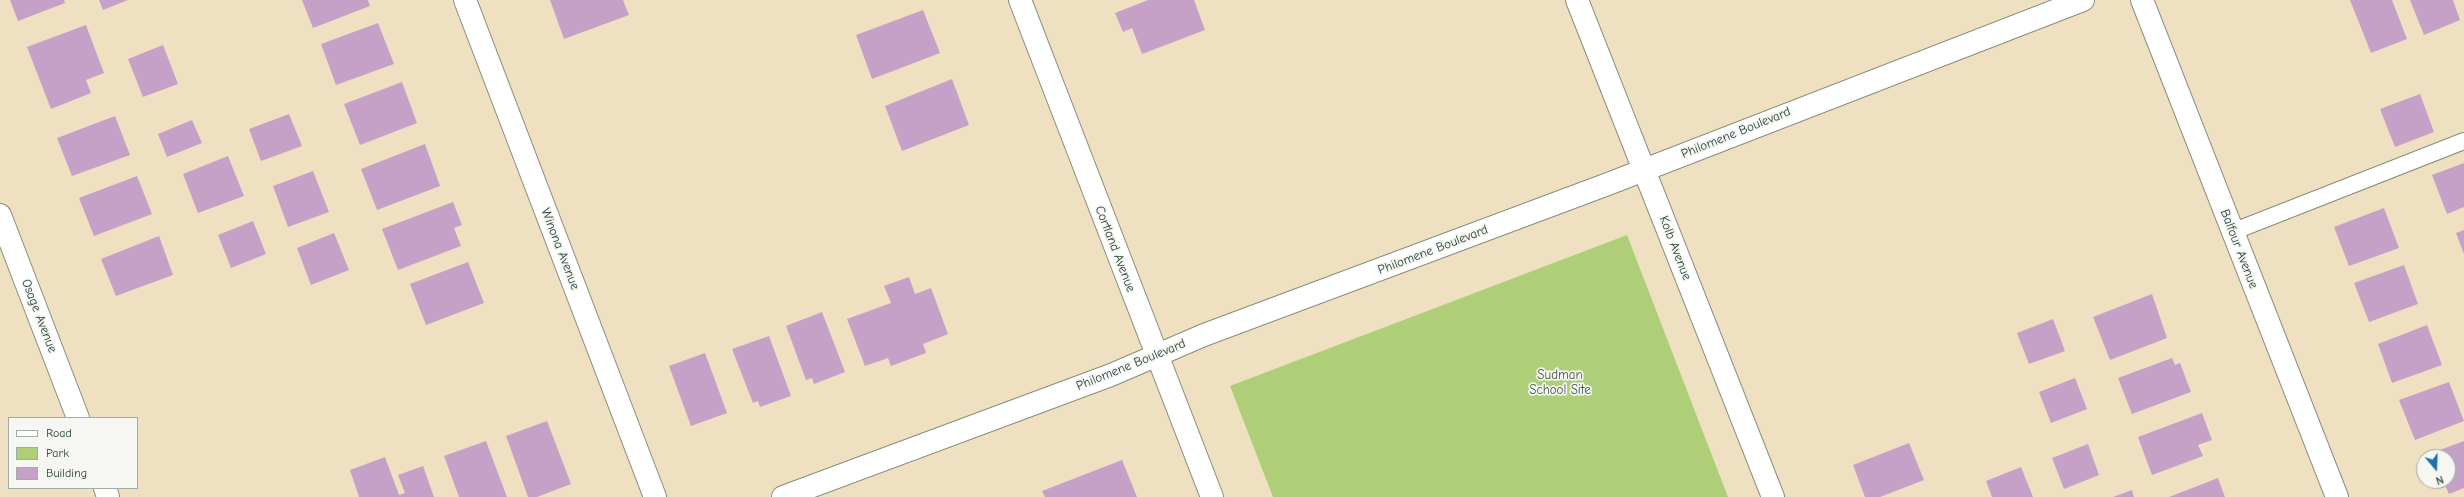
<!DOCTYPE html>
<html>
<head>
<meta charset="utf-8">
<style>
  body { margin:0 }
  #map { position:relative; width:2464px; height:497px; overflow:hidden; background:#efe0c2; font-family:"Comic Neue",sans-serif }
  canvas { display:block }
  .legend { position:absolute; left:8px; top:417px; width:130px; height:72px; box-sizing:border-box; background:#f6f6f2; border:1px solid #a0aca6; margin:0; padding:5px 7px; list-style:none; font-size:12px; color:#1f3d34 }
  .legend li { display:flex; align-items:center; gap:8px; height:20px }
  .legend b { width:20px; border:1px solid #a0aca6 }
  .north { position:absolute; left:2416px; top:449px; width:40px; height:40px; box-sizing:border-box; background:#f6f6f2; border:1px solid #a0aca6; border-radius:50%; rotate:161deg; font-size:11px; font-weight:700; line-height:16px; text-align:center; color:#1f3d34 }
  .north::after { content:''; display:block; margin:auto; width:14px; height:18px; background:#1f6fb2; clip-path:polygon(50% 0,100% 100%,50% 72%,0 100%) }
</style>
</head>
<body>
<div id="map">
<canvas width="2464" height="497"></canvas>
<ul class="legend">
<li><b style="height:5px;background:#fff"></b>Road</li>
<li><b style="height:11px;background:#aecf77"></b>Park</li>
<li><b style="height:11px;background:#c5a1c8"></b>Building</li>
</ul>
<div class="north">N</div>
</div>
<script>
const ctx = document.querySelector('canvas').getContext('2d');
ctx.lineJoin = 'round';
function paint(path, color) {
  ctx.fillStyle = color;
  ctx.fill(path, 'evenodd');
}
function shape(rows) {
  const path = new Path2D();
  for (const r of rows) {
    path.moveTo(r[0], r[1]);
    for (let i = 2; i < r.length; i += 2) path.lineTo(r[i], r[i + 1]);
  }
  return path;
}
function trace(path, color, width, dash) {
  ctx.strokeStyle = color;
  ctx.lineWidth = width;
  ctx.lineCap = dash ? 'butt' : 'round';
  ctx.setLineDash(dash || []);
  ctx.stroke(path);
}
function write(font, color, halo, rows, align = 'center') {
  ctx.font = font + ' "Comic Neue",sans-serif';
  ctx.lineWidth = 3.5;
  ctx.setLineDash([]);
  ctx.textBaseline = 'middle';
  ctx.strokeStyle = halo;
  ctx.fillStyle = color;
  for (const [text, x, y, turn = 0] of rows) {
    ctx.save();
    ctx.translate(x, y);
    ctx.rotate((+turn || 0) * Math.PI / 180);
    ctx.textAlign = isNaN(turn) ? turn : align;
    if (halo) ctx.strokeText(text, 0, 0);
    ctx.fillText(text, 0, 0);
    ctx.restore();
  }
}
paint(shape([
  [1627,235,1728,497,1273,497,1230,386]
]), '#aecf77');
paint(shape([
  [10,0,64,0,65,3,18,21],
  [99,0,128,0,103,10],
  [302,0,368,0,370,6,313,28],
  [550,0,623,0,629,15,564,39],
  [1148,0,1194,0,1205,30,1142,54,1132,28,1123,32,1115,13],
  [2350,0,2392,0,2407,39,2371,53],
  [2410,0,2453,0,2460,20,2424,35],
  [923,10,940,53,872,79,856,35],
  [378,23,394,64,336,85,321,44],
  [86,25,104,73,86,80,91,93,51,109,27,47],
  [163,45,178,84,143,97,128,59],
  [952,79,969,125,902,151,885,106],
  [402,82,417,123,360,145,344,104],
  [2420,94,2434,132,2395,147,2380,109],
  [289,114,302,146,261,161,249,129],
  [115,116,130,155,72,176,57,138],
  [192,120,202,143,167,157,158,134],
  [425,144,440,186,377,210,361,169],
  [228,156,244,196,198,213,183,174],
  [2464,163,2464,207,2447,214,2432,175],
  [313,171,329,212,288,227,273,186],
  [137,176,152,214,94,236,79,198],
  [453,202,462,225,454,228,461,246,398,270,382,229],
  [2384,208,2399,248,2349,266,2334,227],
  [253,221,266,254,231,268,218,235],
  [2464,230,2464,254,2456,233],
  [334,233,349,270,311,285,297,248],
  [159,236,173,275,116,296,101,259],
  [468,262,484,303,426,325,410,284],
  [2404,265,2418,304,2369,322,2354,283],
  [909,277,915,294,931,288,948,334,923,344,926,353,891,366,888,358,865,366,847,319,891,303,884,286],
  [2152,294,2167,338,2110,360,2093,317],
  [822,312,845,372,814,384,812,378,806,380,786,326],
  [2053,319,2065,351,2029,364,2017,333],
  [2427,325,2442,365,2392,383,2378,344],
  [769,336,791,396,760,407,758,401,753,403,732,349],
  [705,353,727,413,691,426,669,366],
  [2172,358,2175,365,2180,363,2191,392,2132,414,2118,378],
  [2075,378,2087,409,2051,423,2039,392],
  [2449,382,2464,421,2415,440,2399,400],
  [2202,413,2212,440,2198,445,2203,456,2152,475,2138,437],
  [547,421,571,484,537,497,528,497,506,436],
  [486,441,507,497,459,497,444,456],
  [2464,441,2464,488,2449,494,2444,483,2432,487,2430,481,2448,481,2448,457,2424,457,2424,466,2421,457],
  [1909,443,1924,480,1880,497,1865,497,1853,465],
  [2088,444,2099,475,2064,489,2052,458],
  [385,457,399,495,405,493,398,475,423,466,434,497,359,497,350,470],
  [1122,460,1137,497,1045,497,1042,491],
  [2021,467,2033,497,1992,497,1986,481],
  [2218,478,2225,497,2169,497],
  [2132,490,2134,497,2113,497]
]), '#c5a1c8');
const lane = shape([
  [2232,232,2464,141]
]);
const street = shape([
  [465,0,655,497],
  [1020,0,1212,497],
  [1577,0,1773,497],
  [2142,0,2337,497],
  [0,215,78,418],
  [105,488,108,497],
  [783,497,1111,375,1204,335,1608,184,2083,0]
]);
trace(lane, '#878e7b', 18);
trace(street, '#878e7b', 24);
trace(lane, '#fff', 16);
trace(street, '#fff', 22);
write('13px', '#1f3d34', '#f6f6f2', [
  ["Philomene Boulevard",1736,133,-22],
  ["Kolb Avenue",1675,248,69],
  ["Winona Avenue",560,249,69],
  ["Cortland Avenue",1115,249,69],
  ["Balfour Avenue",2239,249,69],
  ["Philomene Boulevard",1433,250,-21],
  ["Osage Avenue",39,316,69],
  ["Philomene Boulevard",1131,365,-22]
]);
write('13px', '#3c5a41', '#f6f6f2', [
  ["Sudman",1560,375],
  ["School Site",1560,390]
]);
</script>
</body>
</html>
